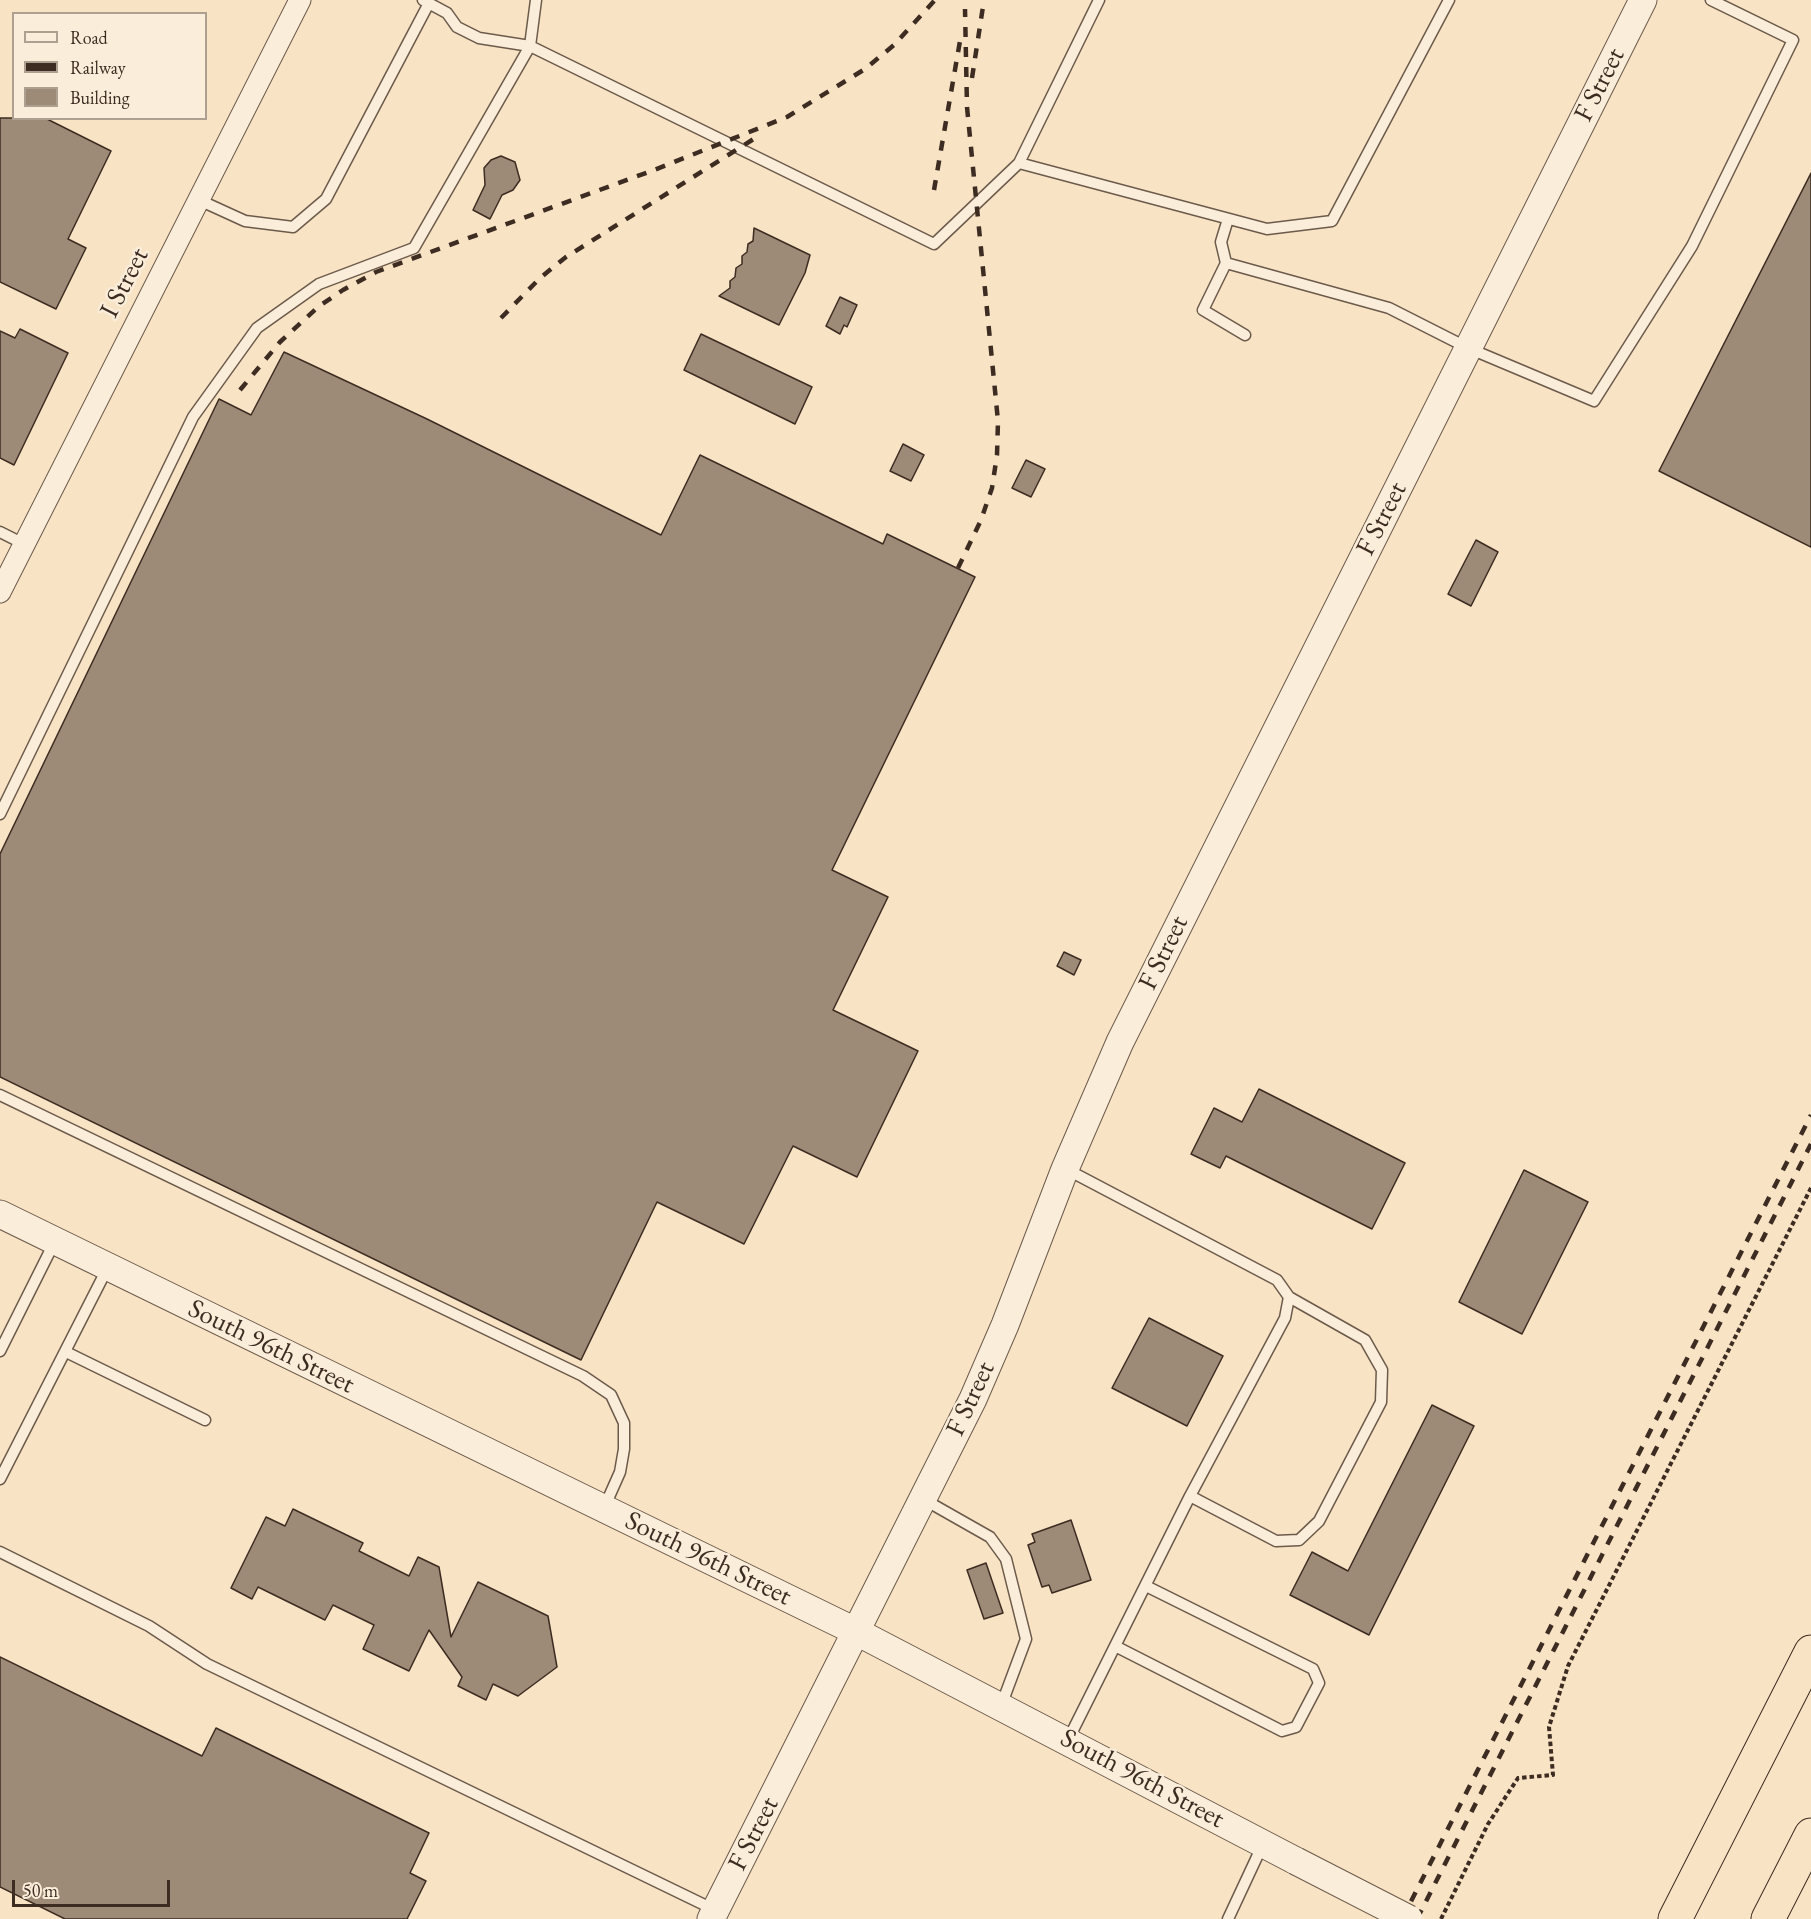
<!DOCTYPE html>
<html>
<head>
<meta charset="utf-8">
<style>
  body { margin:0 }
  #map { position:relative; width:1811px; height:1919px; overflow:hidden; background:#f8e3c5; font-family:"EB Garamond",serif }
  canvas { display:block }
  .legend { position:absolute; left:12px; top:12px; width:195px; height:108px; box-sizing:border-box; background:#faedd9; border:2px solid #aea090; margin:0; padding:8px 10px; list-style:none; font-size:18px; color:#3d2c22 }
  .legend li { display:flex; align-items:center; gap:12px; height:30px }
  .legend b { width:30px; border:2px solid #aea090 }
  .scale { position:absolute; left:12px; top:1880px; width:158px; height:27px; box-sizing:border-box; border:3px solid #3d2c22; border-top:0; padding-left:8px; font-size:18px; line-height:21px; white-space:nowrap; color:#3d2c22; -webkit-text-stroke:4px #faedd9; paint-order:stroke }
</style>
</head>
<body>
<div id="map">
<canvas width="1811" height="1919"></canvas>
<ul class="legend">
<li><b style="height:8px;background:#faedd9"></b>Road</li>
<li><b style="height:8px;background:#3d2c22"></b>Railway</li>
<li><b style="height:16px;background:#9e8b77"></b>Building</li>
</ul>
<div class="scale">50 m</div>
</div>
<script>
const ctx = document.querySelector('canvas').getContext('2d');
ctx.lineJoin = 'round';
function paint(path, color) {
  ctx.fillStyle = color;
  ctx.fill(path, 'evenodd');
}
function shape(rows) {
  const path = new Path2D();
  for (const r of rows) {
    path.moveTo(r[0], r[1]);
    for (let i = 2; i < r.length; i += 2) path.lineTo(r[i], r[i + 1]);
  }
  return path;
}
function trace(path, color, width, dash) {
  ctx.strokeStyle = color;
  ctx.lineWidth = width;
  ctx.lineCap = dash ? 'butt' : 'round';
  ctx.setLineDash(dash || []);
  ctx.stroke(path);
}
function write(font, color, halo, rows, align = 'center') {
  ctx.font = font + ' "EB Garamond",serif';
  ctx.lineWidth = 5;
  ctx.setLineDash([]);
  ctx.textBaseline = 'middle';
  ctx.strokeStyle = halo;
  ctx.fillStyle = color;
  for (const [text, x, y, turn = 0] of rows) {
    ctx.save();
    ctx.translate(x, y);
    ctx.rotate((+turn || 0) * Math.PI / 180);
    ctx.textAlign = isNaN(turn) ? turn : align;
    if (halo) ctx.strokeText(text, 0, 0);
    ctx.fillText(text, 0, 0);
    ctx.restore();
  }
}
const building = shape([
  [0,118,45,118,111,151,68,239,86,248,56,309,0,282,0,118],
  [501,156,515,162,520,180,513,190,502,195,490,219,473,210,485,185,484,168,491,160,501,156],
  [1811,173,1811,547,1659,471,1811,173],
  [754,228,810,255,805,273,779,325,719,296,730,288,730,281,735,277,736,268,742,264,742,256,747,252,748,244,753,241,754,228],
  [840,297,857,305,847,327,844,325,840,334,826,326,840,297],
  [20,329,68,353,14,465,0,458,0,331,15,338,20,329],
  [701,334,812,387,795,424,684,370,701,334],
  [284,352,427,419,661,535,700,455,883,544,887,534,975,577,832,870,888,897,833,1010,918,1051,857,1177,793,1146,744,1244,657,1202,581,1360,0,1077,0,854,219,399,251,415,284,352],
  [903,444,924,455,911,481,890,471,903,444],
  [1026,460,1045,469,1031,497,1012,488,1026,460],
  [1476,540,1498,552,1471,606,1448,594,1476,540],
  [1064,952,1081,960,1074,975,1057,966,1064,952],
  [1259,1089,1405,1163,1372,1229,1226,1156,1220,1168,1191,1154,1214,1108,1242,1122,1259,1089],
  [1524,1170,1588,1202,1522,1334,1459,1302,1524,1170],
  [1149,1318,1223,1356,1187,1426,1112,1388,1149,1318],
  [1432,1405,1474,1426,1369,1635,1290,1595,1312,1552,1348,1571,1432,1405],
  [293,1509,363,1543,359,1551,409,1576,418,1557,439,1567,451,1637,478,1582,548,1616,557,1667,518,1696,493,1684,486,1700,458,1686,462,1677,429,1630,409,1671,363,1649,374,1625,333,1605,325,1620,258,1587,252,1599,231,1588,266,1517,285,1526,293,1509],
  [1071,1520,1091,1580,1052,1593,1049,1585,1042,1587,1028,1545,1035,1542,1032,1534,1071,1520],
  [986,1563,1003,1613,984,1619,967,1570,986,1563],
  [0,1657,202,1756,216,1728,429,1833,410,1873,426,1881,407,1919,65,1919,0,1887,0,1657]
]);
paint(building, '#9e8b77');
trace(building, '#3d2c22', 1.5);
const service = shape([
  [423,0,447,13,457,27,479,38,530,46,934,244,1019,163,1099,0],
  [1019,163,1267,229,1332,221,1449,0],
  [199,200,245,221,293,227,326,199,429,3],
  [1228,219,1221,242,1226,263,1203,310,1245,335],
  [1226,263,1389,308,1468,348,1594,401,1692,246,1793,40,1711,0],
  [0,532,24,544],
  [0,814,193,417,257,328,319,284,414,248,530,46,536,0],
  [0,1095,583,1376,611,1395,624,1423,624,1449,620,1472,604,1508],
  [1066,1169,1277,1280,1289,1297,1285,1318,1190,1496,1068,1740],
  [0,1351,55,1241],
  [66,1352,205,1420],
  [0,1479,108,1267],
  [1190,1496,1276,1541,1299,1540,1319,1521,1381,1402,1382,1370,1365,1340,1289,1297],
  [923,1499,990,1537,1006,1559,1026,1639,1001,1706],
  [0,1552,149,1626,207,1664,715,1910],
  [1115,1646,1282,1731,1296,1727,1319,1683,1313,1669,1146,1586],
  [1228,1919,1263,1844]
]);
const minor = shape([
  [0,592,300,0]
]);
const tertiary = shape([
  [0,1214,857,1632,1296,1861],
  [711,1919,973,1399,1005,1325,1065,1169,1120,1042,1643,0]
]);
const motorway = shape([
  [1675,1919,1811,1652],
  [1768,1919,1811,1835]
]);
trace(service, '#6c5a4b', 13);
trace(minor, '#6c5a4b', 23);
trace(tertiary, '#6c5a4b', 29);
trace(motorway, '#3d2c22', 35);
trace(shape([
  [1441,1919,1488,1824,1518,1778,1553,1775,1549,1727,1568,1666,1811,1188]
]), '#3d2c22', 4, [4.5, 3]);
trace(service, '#faedd9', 10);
trace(minor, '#faedd9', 21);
trace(tertiary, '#faedd9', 27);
trace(motorway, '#f8e3c5', 33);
trace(shape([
  [972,78,984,0],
  [934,190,960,41],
  [501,318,540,278,566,257,760,135],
  [240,390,280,342,318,307,343,290,376,272,654,170,787,117,865,69,894,45,935,0],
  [958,568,981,520,992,488,997,455,998,421,967,107,965,9],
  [1402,1919,1811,1115],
  [1417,1919,1811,1144]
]), '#3d2c22', 4.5, [10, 10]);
const tertiaryBridge = shape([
  [1296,1861,1409,1919]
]);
trace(tertiaryBridge, '#6c5a4b', 29, []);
trace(tertiaryBridge, '#faedd9', 27);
write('27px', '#3d2c22', '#faedd9', [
  ["F Street",1600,85,-63],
  ["I Street",125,283,-63],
  ["F Street",1382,519,-63],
  ["F Street",1164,953,-64],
  ["South 96th Street",271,1347,26],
  ["F Street",971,1399,-65],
  ["South 96th Street",708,1559,26],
  ["South 96th Street",1142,1779,28],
  ["F Street",754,1834,-63]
]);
</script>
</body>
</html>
